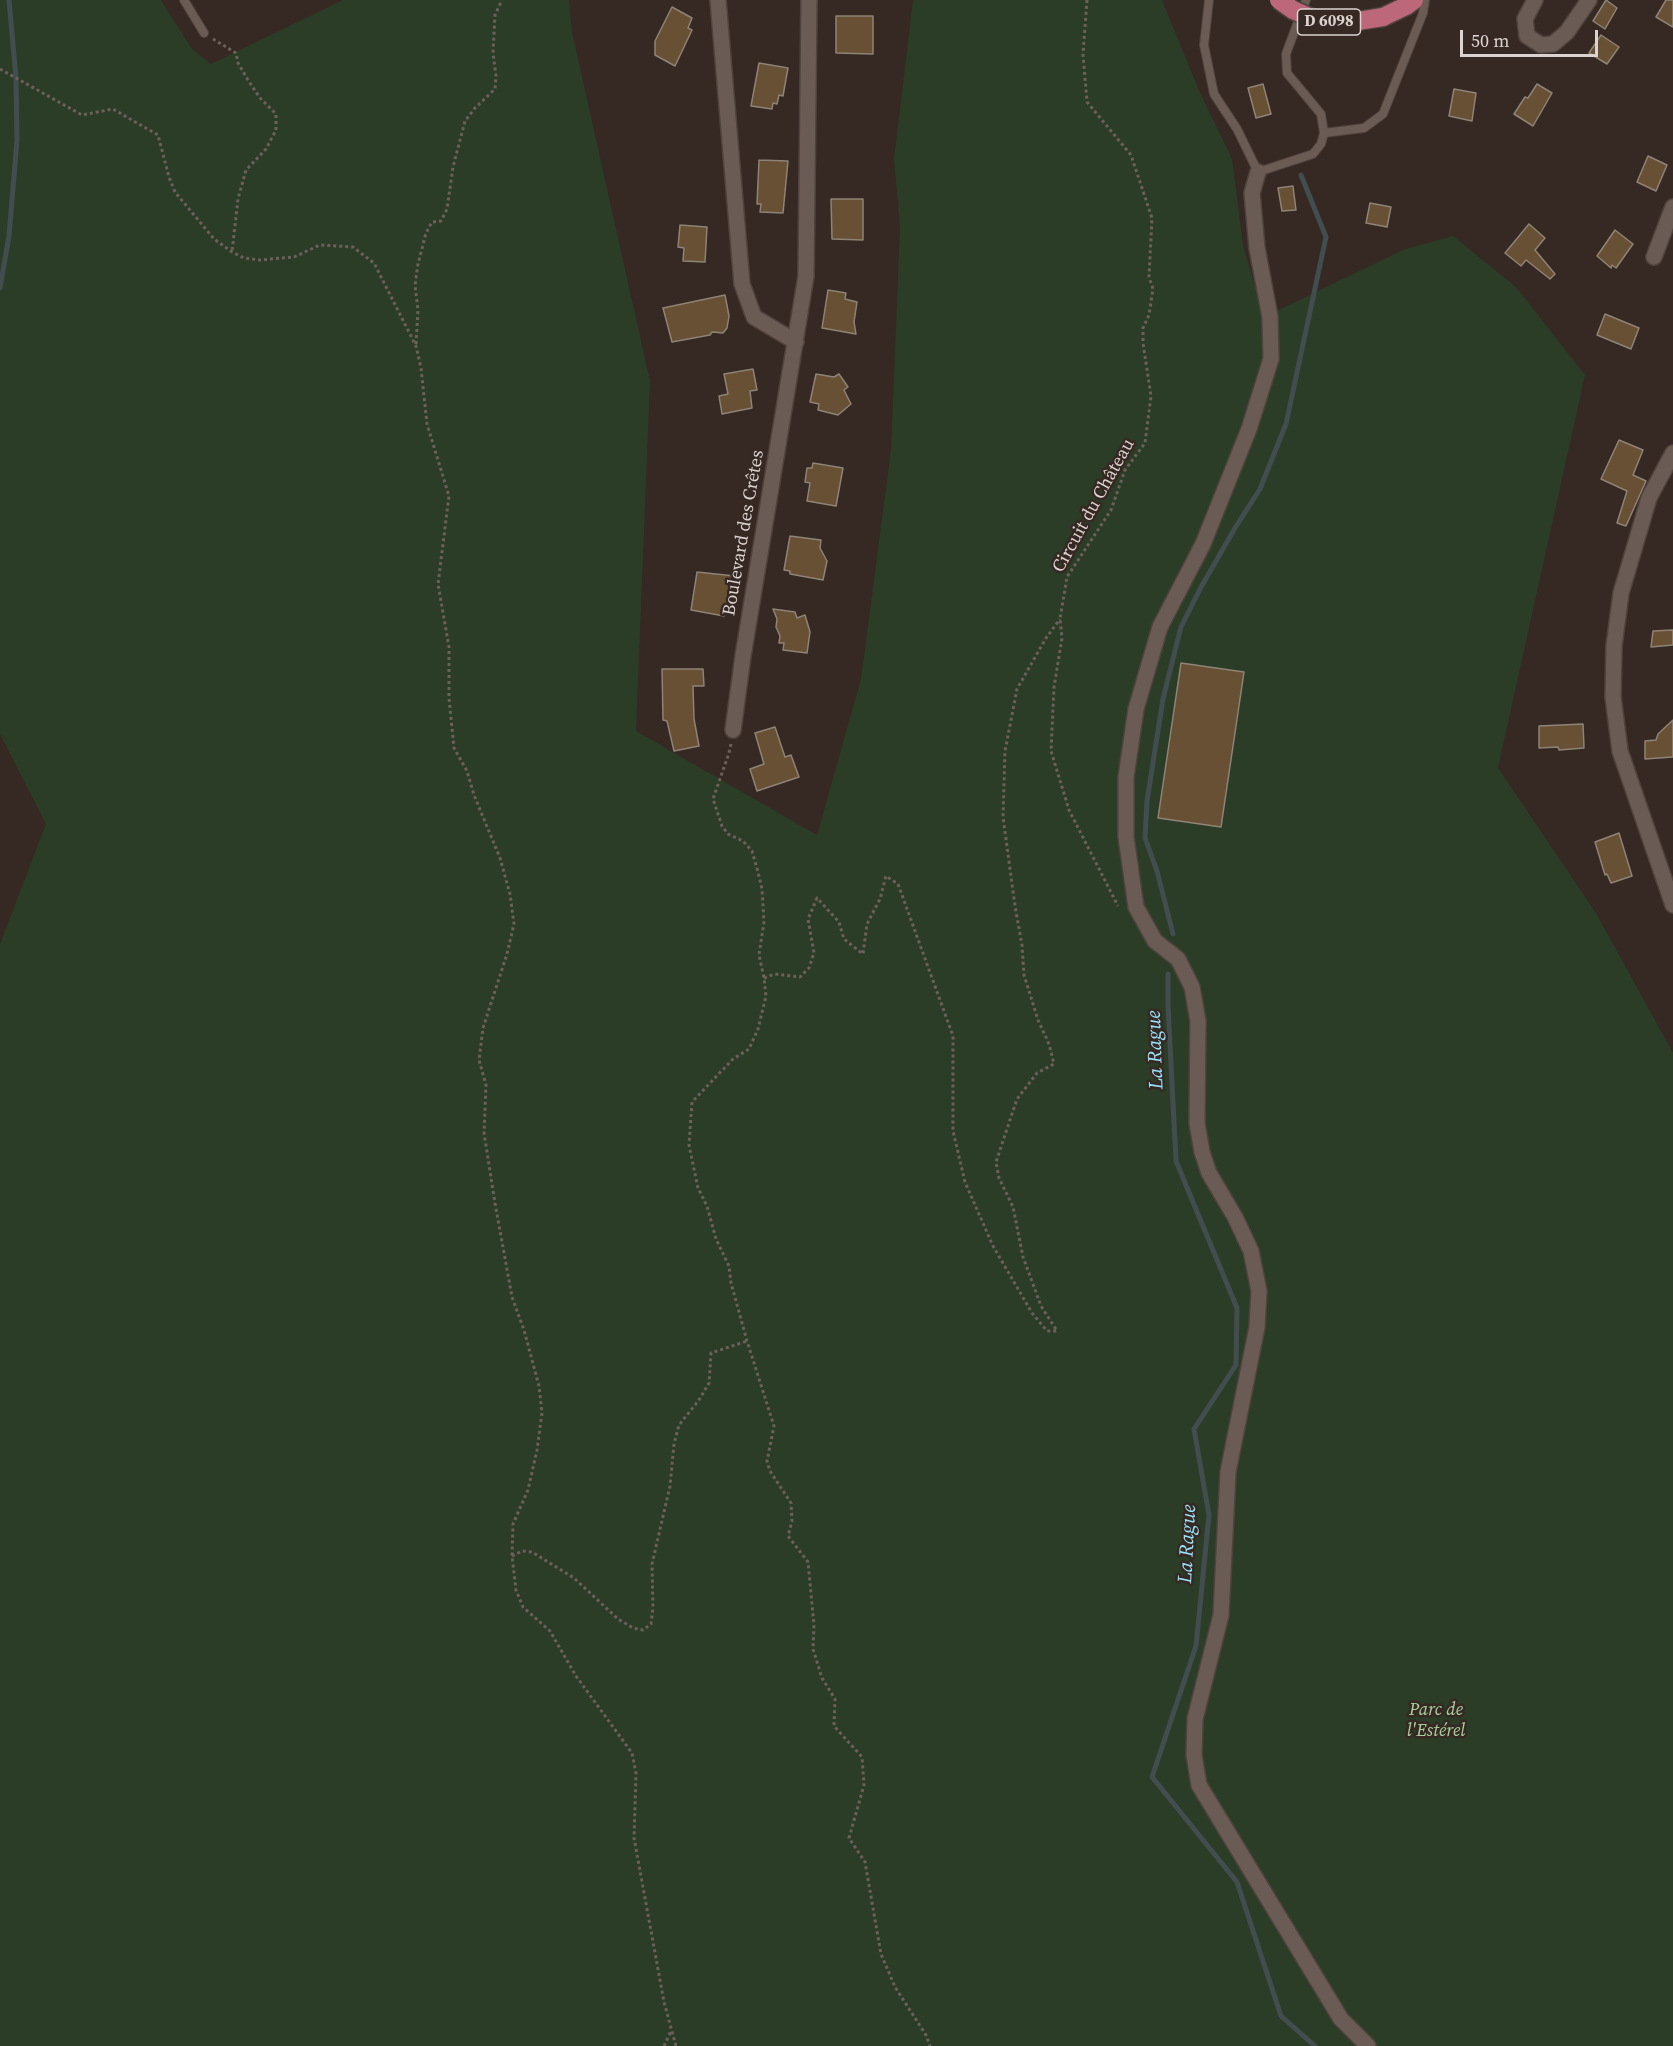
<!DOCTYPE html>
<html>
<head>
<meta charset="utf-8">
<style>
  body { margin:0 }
  #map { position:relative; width:1673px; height:2046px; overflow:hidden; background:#362822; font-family:"Source Serif 4",serif }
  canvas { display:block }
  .scale { position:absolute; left:1460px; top:30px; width:138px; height:27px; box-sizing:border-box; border:3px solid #dcd2cf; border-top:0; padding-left:8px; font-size:18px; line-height:21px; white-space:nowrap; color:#dcd2cf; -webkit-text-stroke:4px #362822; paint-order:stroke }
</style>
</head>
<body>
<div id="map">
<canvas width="1673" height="2046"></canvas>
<div class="scale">50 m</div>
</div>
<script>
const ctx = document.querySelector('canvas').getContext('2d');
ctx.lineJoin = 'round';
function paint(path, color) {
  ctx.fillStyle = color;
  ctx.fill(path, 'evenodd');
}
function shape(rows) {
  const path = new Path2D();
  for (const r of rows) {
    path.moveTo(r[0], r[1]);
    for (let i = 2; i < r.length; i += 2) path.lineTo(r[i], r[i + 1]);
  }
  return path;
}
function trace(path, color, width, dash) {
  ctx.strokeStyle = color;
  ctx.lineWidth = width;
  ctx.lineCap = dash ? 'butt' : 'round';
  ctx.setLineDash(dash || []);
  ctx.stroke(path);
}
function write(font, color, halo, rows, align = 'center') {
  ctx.font = font + ' "Source Serif 4",serif';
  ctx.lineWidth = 5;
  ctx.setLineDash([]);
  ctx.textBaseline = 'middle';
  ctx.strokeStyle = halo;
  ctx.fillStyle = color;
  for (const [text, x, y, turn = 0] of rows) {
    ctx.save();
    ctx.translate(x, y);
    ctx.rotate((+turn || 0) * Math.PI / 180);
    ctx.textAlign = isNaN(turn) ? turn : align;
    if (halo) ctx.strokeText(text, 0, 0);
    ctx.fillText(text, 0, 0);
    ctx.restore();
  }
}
paint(shape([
  [0,0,161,0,191,48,211,64,343,0,569,0,572,32,650,381,636,731,817,835,861,679,891,450,900,227,894,159,913,0,1162,0,1198,88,1232,159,1243,245,1264,317,1405,249,1453,236,1516,287,1585,375,1498,768,1596,913,1673,1053,1673,2046,0,2046,0,944,46,824,0,734]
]), '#2b3d27');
trace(shape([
  [0,288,9,236,17,140,16,78,9,0],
  [1173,934,1157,871,1145,838,1147,801,1163,699,1181,627,1200,589,1235,528,1260,489,1286,424,1326,237,1301,175],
  [1168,974,1168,1006,1176,1161,1237,1308,1236,1365,1194,1429,1209,1515,1196,1646,1152,1777,1237,1882,1281,2016,1315,2046]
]), '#424d50', 5);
const building = shape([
  [1606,0,1617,8,1605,29,1593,21,1606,0],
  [1666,0,1673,0,1673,27,1656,17,1666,0],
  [672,7,692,18,688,28,692,30,675,66,655,55,655,41,672,7],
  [836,16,873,16,873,54,836,53,836,16],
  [1601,35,1619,47,1607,64,1589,53,1601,35],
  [759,63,788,68,783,96,779,95,777,104,773,103,772,109,751,106,759,63],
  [1263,84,1271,114,1256,118,1248,88,1263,84],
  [1537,84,1552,93,1533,126,1514,114,1525,97,1528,98,1537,84],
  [1454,89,1476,93,1472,121,1449,116,1454,89],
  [1648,156,1667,165,1656,191,1637,182,1648,156],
  [759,160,788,161,783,213,760,212,761,204,757,204,759,160],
  [1293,186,1296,210,1282,211,1278,188,1293,186],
  [831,199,863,199,863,240,832,239,831,199],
  [1370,203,1391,207,1387,227,1366,223,1370,203],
  [1529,224,1545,238,1535,250,1555,274,1550,279,1526,260,1521,266,1505,253,1529,224],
  [680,225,707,227,705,262,683,261,684,248,678,247,680,225],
  [1615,230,1633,244,1616,268,1612,265,1611,268,1597,256,1615,230],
  [828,290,846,293,845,299,857,302,854,322,856,334,822,328,828,290],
  [725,295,729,316,727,328,723,333,712,332,710,335,672,342,663,308,725,295],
  [1605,314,1639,328,1631,349,1597,335,1605,314],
  [753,369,757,390,750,391,752,408,722,414,719,396,728,394,724,374,753,369],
  [816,374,834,377,839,374,848,387,844,390,851,404,838,415,818,410,819,404,810,402,816,374],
  [1619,440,1643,450,1633,475,1646,481,1626,526,1617,523,1627,491,1601,479,1619,440],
  [813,463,843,468,836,506,807,501,810,483,805,482,807,468,812,468,813,463],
  [790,536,821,540,820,548,827,561,823,580,790,574,790,571,784,570,790,536],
  [697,572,735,576,730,604,726,604,724,616,691,610,697,572],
  [773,609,795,612,797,618,805,615,810,632,807,653,783,650,784,643,779,643,780,636,776,627,777,619,773,609],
  [1673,630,1673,645,1651,647,1653,631,1673,630],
  [1181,663,1244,672,1221,827,1158,818,1181,663],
  [662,669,703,669,704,686,693,686,694,719,699,746,674,751,667,721,663,720,662,669],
  [1673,720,1673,757,1645,759,1645,741,1656,740,1658,734,1673,720],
  [1583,724,1584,748,1559,750,1558,747,1539,748,1539,726,1583,724],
  [775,727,785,757,791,755,799,777,757,791,750,769,764,764,755,733,775,727],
  [1619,833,1632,876,1611,883,1607,874,1605,875,1595,842,1619,833]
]);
paint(building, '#685034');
trace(building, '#8e8377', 1.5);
const lane = shape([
  [184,0,204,33],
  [1209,0,1204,45,1214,94,1237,129,1258,172,1313,154,1321,144,1324,133,1321,114,1287,73,1286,54,1306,0],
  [1324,133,1364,128,1383,114,1423,13,1425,0]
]);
const street = shape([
  [718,0,742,284,754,317,796,342],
  [1535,0,1525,19,1527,36,1541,45,1553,44,1567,32,1589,0],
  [1258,172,1252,193,1257,248,1270,317,1271,359,1249,429,1203,544,1160,627,1136,709,1126,777,1126,837,1136,907,1155,941,1178,959,1192,987,1198,1021,1197,1123,1202,1152,1209,1173,1235,1217,1251,1251,1259,1291,1257,1327,1228,1472,1221,1615,1195,1719,1194,1755,1199,1785,1341,2019,1368,2046],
  [1654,257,1673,207],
  [1673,453,1649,498,1621,593,1614,646,1613,697,1620,751,1673,905],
  [733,730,743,656,806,276,809,0]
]);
const primary = shape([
  [1383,17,1406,6,1414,0]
]);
trace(lane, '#4f433f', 10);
trace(street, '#4f433f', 18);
trace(primary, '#4f433f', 21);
trace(shape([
  [1087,0,1083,54,1087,102,1131,155,1152,218,1149,277,1153,289,1149,315,1143,328,1143,343,1151,396,1145,443,1125,470,1111,510,1067,577,1060,619,1062,638,1054,687,1051,751,1069,810,1118,906],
  [213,39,236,53,238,63,248,80,260,98,276,114,276,130,266,149,246,170,238,199,232,252],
  [0,69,82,115,113,109,158,135,169,177,175,192,214,239,232,252,244,258,260,260,294,257,320,245,353,247,374,263,416,346,421,368,427,424,449,496,438,584,449,647,449,698,454,748,467,771,474,795,500,858,510,894,514,924,507,954,483,1028,479,1060,486,1085,484,1133,495,1203,512,1297,524,1330,539,1386,542,1413,537,1450,528,1490,513,1524,512,1556,516,1590,523,1607,550,1631,576,1676,632,1753,636,1773,634,1838,664,2002,676,2046],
  [416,344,418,310,415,285,418,264,426,233,432,222,441,221,447,209,453,167,465,121,475,108,495,89,496,76,493,53,495,15,502,0],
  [731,744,729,753,713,799,722,826,728,834,743,841,752,851,758,872,762,889,764,922,759,955,764,978,766,996,758,1029,749,1049,733,1059,692,1102,689,1145,698,1188,707,1206,716,1239,729,1266,731,1283,747,1341,774,1426,767,1461,770,1471,791,1503,792,1521,788,1536,808,1562,814,1625,813,1649,822,1678,835,1699,834,1726,862,1757,864,1785,849,1838,865,1862,881,1954,895,1987,926,2035,930,2046],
  [764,978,775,974,800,977,809,968,814,953,808,919,817,898,839,922,844,939,863,954,867,924,880,899,886,876,898,884,953,1036,953,1131,965,1182,993,1246,1032,1313,1047,1331,1057,1331,1041,1306,1023,1257,1013,1207,999,1178,996,1162,1017,1099,1037,1073,1054,1064,1049,1044,1038,1020,1024,975,1022,945,1015,906,1003,817,1005,751,1017,689,1046,638,1060,619],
  [512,1556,522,1551,532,1552,574,1578,618,1619,633,1628,643,1630,651,1624,653,1608,652,1564,670,1486,674,1444,679,1425,699,1400,709,1383,711,1353,747,1341],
  [664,2046,671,2031]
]), '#6c605b', 3, [3, 3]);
trace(lane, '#6b5b55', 8);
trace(street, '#6b5b55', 15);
trace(primary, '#bd687a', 18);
const primaryBridge = shape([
  [1279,0,1293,10,1316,20,1339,24,1383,17]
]);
trace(primaryBridge, '#4f433f', 21, []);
trace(primaryBridge, '#bd687a', 18);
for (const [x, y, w] of [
  [1329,22,63]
]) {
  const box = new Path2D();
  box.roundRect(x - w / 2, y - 13, w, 26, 4.5);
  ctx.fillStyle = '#362822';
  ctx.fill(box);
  trace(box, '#dcd2cf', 1.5);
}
write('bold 16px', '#dcd2cf', null, [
  ["D 6098",1329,22]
]);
write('18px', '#dcd2cf', '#362822', [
  ["Circuit du Château",1094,506,-61],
  ["Boulevard des Crêtes",744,533,-80]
]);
write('italic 18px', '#a7d09d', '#362822', [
  ["Parc de",1436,1710],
  ["l'Estérel",1436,1731]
]);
write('italic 20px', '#96e3fa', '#362822', [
  ["La Rague",1156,1050,-92],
  ["La Rague",1188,1544,-87]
]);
</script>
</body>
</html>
